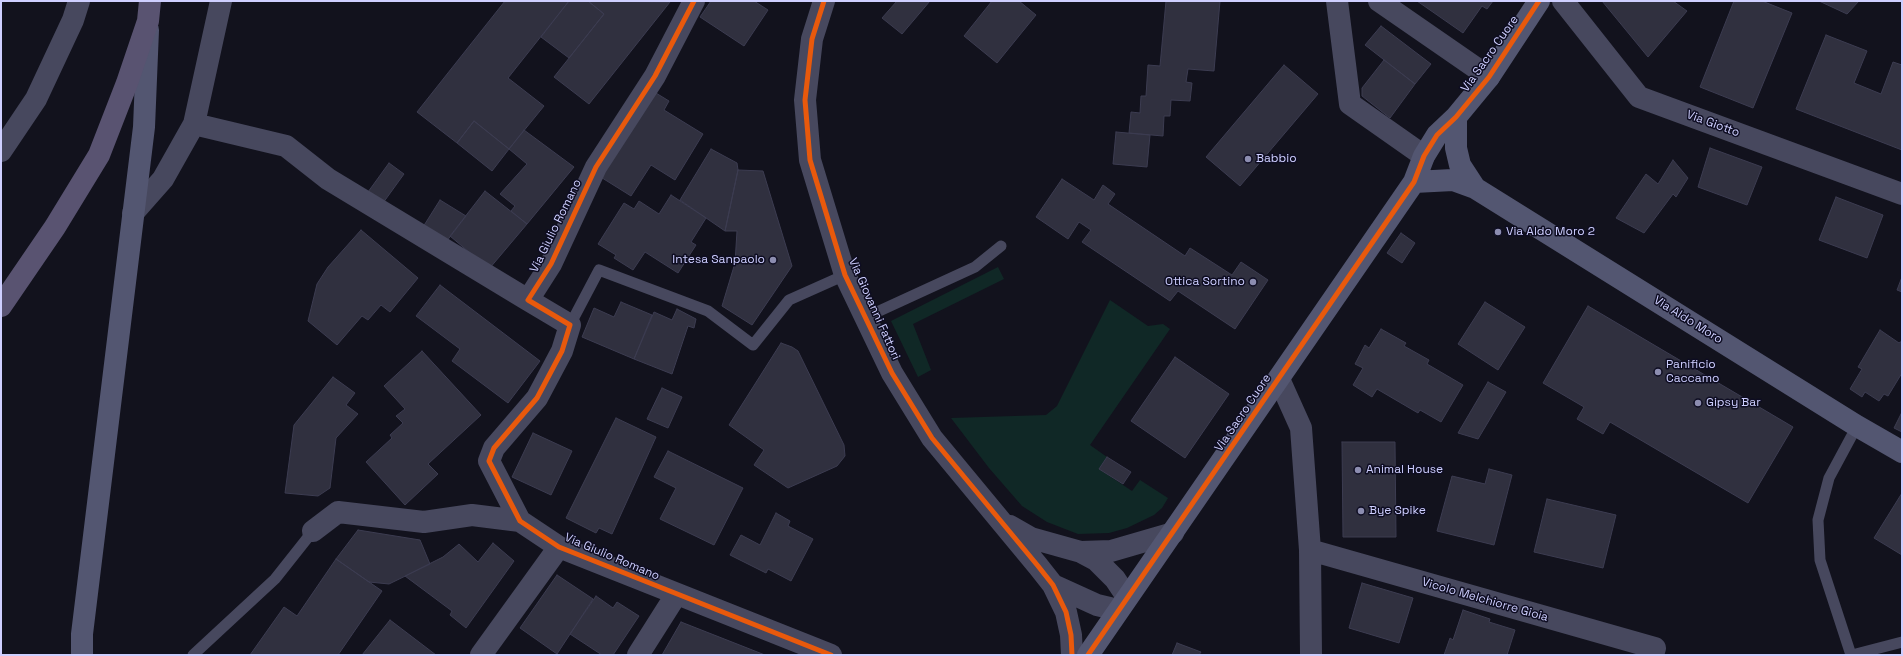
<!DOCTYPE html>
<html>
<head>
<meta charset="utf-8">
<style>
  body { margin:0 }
  #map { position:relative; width:1903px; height:656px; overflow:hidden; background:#12121d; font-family:"Space Grotesk",sans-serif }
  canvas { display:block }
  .frame { position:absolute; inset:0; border:2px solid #cecfff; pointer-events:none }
</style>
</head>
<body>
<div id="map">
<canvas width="1903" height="656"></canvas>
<div class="frame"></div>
</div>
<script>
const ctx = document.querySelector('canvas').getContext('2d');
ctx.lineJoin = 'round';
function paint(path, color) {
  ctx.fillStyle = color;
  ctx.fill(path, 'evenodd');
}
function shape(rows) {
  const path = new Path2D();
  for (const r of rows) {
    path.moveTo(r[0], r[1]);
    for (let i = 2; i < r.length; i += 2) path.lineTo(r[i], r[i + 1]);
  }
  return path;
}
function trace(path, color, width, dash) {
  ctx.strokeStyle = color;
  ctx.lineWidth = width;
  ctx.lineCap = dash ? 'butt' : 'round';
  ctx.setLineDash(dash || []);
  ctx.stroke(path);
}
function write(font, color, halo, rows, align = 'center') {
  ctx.font = font + ' "Space Grotesk",sans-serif';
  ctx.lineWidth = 3;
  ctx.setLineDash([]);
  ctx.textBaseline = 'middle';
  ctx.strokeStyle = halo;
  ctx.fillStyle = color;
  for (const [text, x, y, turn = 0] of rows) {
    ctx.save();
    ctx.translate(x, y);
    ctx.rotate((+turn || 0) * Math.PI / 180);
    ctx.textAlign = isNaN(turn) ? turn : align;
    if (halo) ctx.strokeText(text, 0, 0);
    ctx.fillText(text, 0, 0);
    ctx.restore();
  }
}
paint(shape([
  [998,267,1004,279,913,324,931,370,918,377,891,321],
  [1110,300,1148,326,1163,324,1170,329,1090,445,1107,457,1099,469,1132,491,1140,480,1168,498,1162,508,1154,515,1127,528,1109,533,1078,534,1047,522,1022,506,989,468,951,418,1046,415,1057,406]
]), '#102826');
const building = shape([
  [505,1,569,1,508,78,544,106,509,149,474,121,457,143,417,112,505,1],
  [569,1,588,1,604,14,569,58,541,37,569,1],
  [588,1,670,2,589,104,554,77,604,14,588,1],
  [711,1,754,1,768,10,744,46,700,17,711,1],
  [897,1,930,1,902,34,882,18,897,1],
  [992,1,1019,1,1036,15,997,63,964,36,992,1],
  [1166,1,1220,1,1214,71,1188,69,1186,82,1192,83,1190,101,1171,100,1170,116,1164,116,1163,136,1129,133,1131,112,1140,113,1141,96,1146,96,1148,65,1160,66,1166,1],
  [1417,1,1493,1,1487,9,1482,6,1463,33,1417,1],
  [1602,1,1673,1,1687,11,1648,57,1602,1],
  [1734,1,1762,1,1792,13,1753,108,1700,87,1734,1],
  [1819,1,1859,1,1847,14,1819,1],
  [1381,26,1431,64,1415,84,1365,45,1381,26],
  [1826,35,1867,51,1854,83,1881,94,1893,62,1902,65,1902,150,1796,109,1826,35],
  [1384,60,1415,84,1390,118,1362,96,1362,88,1384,60],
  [1284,65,1318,94,1240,186,1206,157,1284,65],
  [651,90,669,101,664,110,703,134,675,180,651,165,631,196,599,176,651,90],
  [474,121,509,149,492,171,457,143,474,121],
  [524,130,574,167,527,224,511,211,515,206,500,194,527,164,509,149,524,130],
  [1116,132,1150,135,1147,167,1113,164,1116,132],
  [1710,148,1762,167,1747,205,1698,187,1710,148],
  [711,149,737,163,738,170,725,231,680,200,711,149],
  [1673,160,1688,178,1676,197,1673,194,1644,233,1616,218,1646,174,1658,184,1673,160],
  [389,163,404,174,383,203,368,192,389,163],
  [738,170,763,171,792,266,752,325,722,306,735,263,737,231,725,231,738,170],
  [1062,179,1094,200,1103,185,1115,194,1108,204,1185,256,1190,248,1232,275,1241,262,1268,280,1235,329,1178,291,1170,301,1082,242,1091,230,1079,222,1068,239,1036,217,1062,179],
  [485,191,527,224,489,269,450,236,485,191],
  [671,195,706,218,691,242,696,245,678,273,645,252,633,270,614,258,616,255,598,244,624,203,634,209,639,201,659,214,671,195],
  [1836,197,1883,215,1867,258,1819,240,1836,197],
  [440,200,466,216,446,242,423,227,440,200],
  [361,230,418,278,390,312,381,305,368,320,362,316,337,345,308,321,317,284,328,267,361,230],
  [1401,233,1415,243,1402,263,1387,253,1401,233],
  [1902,277,1902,292,1897,290,1902,277],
  [440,285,540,361,508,403,452,361,460,349,416,316,440,285],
  [621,302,652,315,634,359,582,337,594,308,614,317,621,302],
  [1485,302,1525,327,1498,370,1458,344,1485,302],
  [1588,306,1793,427,1748,503,1610,422,1603,434,1577,419,1584,407,1543,383,1588,306],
  [677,309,696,319,694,328,688,326,672,374,634,359,654,312,672,320,677,309],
  [1381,329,1406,343,1404,346,1429,360,1427,364,1463,385,1441,422,1420,410,1418,413,1377,389,1372,397,1353,385,1363,368,1355,364,1365,345,1369,348,1381,329],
  [1880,330,1899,343,1902,341,1902,373,1888,396,1884,394,1879,401,1865,392,1862,397,1850,389,1862,369,1858,367,1880,330],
  [781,343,792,347,798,351,844,445,845,456,837,466,788,488,754,465,764,450,729,425,781,343],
  [422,351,481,415,428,464,438,474,405,505,366,462,392,438,390,435,403,423,396,416,405,409,384,386,422,351],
  [1175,357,1229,394,1185,458,1131,421,1175,357],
  [333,377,355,393,346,405,358,414,336,438,330,488,318,496,285,493,294,425,333,377],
  [1488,382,1506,392,1478,439,1458,433,1488,382],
  [662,388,682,397,668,428,647,419,662,388],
  [1902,412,1902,432,1894,428,1902,412],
  [616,418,656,437,612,534,599,528,596,533,566,518,616,418],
  [533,433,572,451,551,495,512,477,533,433],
  [1342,442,1395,442,1396,537,1343,537,1342,442],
  [668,451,743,488,714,545,660,519,676,488,654,477,668,451],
  [1107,457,1131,472,1123,484,1099,469,1107,457],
  [1489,469,1512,475,1494,545,1437,531,1452,476,1485,484,1489,469],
  [1902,493,1902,555,1874,538,1902,493],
  [1547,499,1616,515,1603,568,1534,552,1547,499],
  [776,513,790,521,788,526,813,539,791,581,768,569,766,573,730,555,741,535,760,545,776,513],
  [358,530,420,540,430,564,389,584,369,582,336,559,358,530],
  [493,543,514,561,466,628,450,615,452,611,405,576,443,557,459,544,478,562,493,543],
  [336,559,382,591,338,655,250,655,284,607,297,616,336,559],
  [557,575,593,599,557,654,520,628,557,575],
  [1362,583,1413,598,1399,643,1349,628,1362,583],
  [596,596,613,608,617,602,639,616,613,655,602,655,570,634,596,596],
  [1463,610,1490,619,1489,622,1515,630,1507,655,1444,655,1450,638,1453,640,1463,610],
  [390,620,436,655,362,655,390,620],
  [681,622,765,655,662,655,681,622],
  [1177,643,1201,652,1199,655,1172,655,1177,643]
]);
paint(building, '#30303f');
trace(building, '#3c3c51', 1);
trace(shape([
  [864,318,975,267,1001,246],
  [570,325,599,270,708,311,753,345,789,300,845,275],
  [193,655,275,579,313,531],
  [1851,655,1820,560,1818,520,1829,478,1857,426],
  [1852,655,1902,642]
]), '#47485e', 11);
trace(shape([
  [694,1,655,76,596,167,551,264,528,300,570,325,562,351,537,398,494,448,489,461,520,521,559,547,831,655],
  [824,1,812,39,805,100,810,160,845,275,892,373,932,438,1038,566,1053,585,1066,612,1071,635,1072,655],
  [1337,1,1350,104,1424,156],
  [1379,1,1489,77],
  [1563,1,1639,97,1902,194],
  [194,124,286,146,328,179,528,300],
  [1,151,36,99,73,20,79,1],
  [133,213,163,179,194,124,221,1],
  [1279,379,1301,428,1310,550,1311,655],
  [1010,526,1031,538,1081,552,1111,551,1173,533],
  [313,531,338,512,424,522,472,515,520,521],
  [1310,550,1655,648,1653,655],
  [1081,552,1096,560,1115,579,1127,597],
  [1053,585,1097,605,1118,610],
  [481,655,559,547],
  [638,655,676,595]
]), '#47485e', 22);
trace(shape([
  [1456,117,1456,148,1460,165,1475,188],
  [1414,182,1453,180,1475,188,1857,426,1902,452],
  [82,655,82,634,144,127,148,30],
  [1088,655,1414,182,1424,156,1437,135,1456,117,1489,77,1539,1]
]), '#535671', 22);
trace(shape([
  [1,306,55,227,99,155,127,83,148,21,150,1]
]), '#595371', 22);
trace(shape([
  [694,1,655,76,596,167,551,264,528,300,570,325,562,351,537,398,494,448,489,461,520,521,559,547,831,655],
  [824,1,812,39,805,100,810,160,845,275,892,373,932,438,1038,566,1053,585,1066,612,1071,635,1072,655],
  [1088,655,1414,182,1424,156,1437,135,1456,117,1489,77,1539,1]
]), '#e8590c', 5);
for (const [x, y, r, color] of [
  [1248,159,4,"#8c8db0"],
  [1498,232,4,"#8c8db0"],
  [773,260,4,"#8c8db0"],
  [1253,282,4,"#8c8db0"],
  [1658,372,4,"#8c8db0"],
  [1698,403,4,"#8c8db0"],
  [1358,470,4,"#8c8db0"],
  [1361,511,4,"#8c8db0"]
]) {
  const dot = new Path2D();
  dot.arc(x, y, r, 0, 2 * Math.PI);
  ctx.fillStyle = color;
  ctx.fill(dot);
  trace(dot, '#0e0d22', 1.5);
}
write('12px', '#cecfff', '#0e0d22', [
  ["Via Sacro Cuore",1490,54,-55],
  ["Via Giotto",1713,124,20],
  ["Via Giulio Romano",556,226,-64],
  ["Via Giovanni Fattori",874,309,66],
  ["Via Aldo Moro",1688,320,32],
  ["Via Sacro Cuore",1243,413,-56],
  ["Via Giulio Romano",612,557,23],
  ["Vicolo Melchiorre Gioia",1485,600,16]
]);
write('12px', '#cecfff', '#0e0d22', [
  ["Babbio",1256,159],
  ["Via Aldo Moro 2",1506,232],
  ["Intesa Sanpaolo",765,260,"right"],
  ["Ottica Sortino",1245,282,"right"],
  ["Panificio",1666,365],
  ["Caccamo",1666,379],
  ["Gipsy Bar",1706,403],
  ["Animal House",1366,470],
  ["Bye Spike",1369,511]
], 'left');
</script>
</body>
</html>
